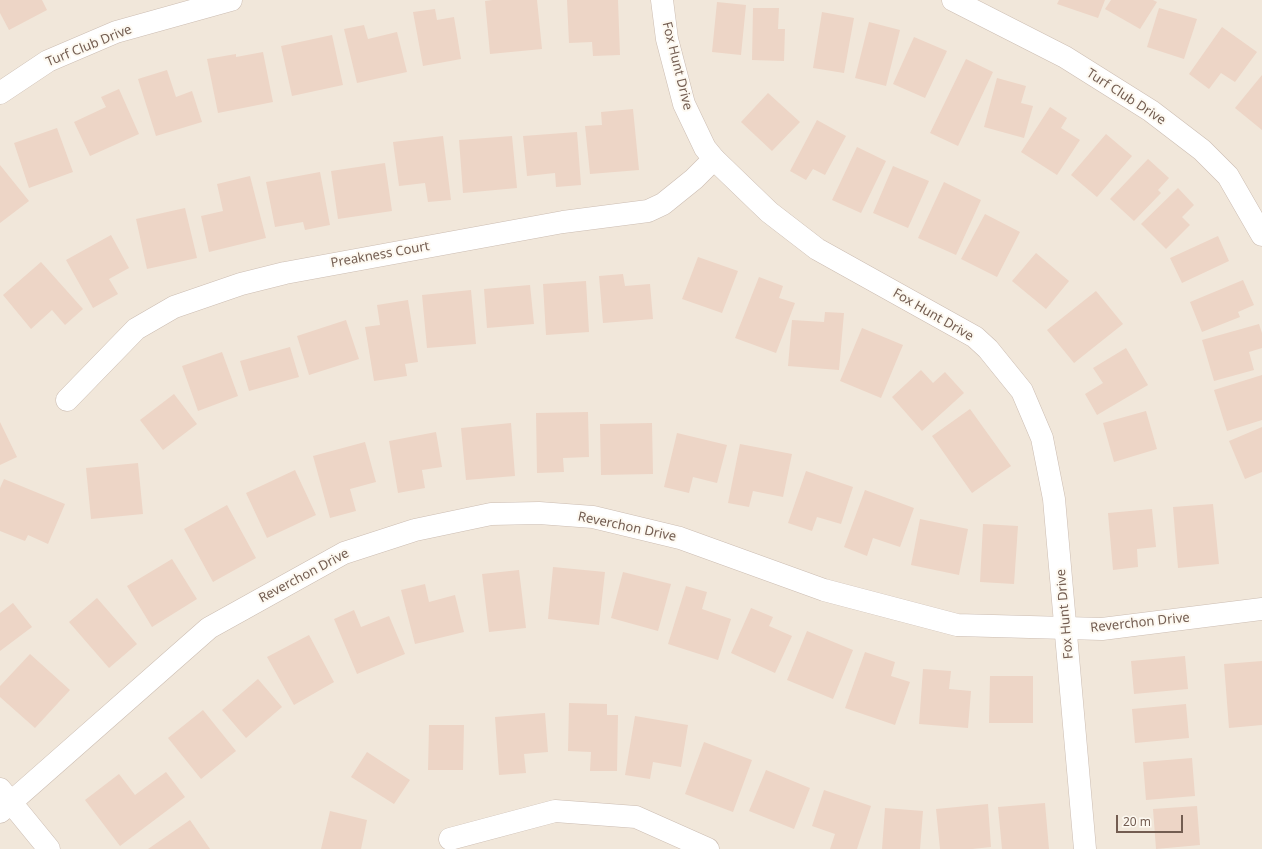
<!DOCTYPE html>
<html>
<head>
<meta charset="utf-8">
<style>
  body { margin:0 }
  #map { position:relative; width:1262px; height:849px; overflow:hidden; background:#faf5eb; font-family:"Noto Sans",sans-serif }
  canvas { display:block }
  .scale { position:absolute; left:1116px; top:815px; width:67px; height:18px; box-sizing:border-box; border:2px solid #735d51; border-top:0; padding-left:5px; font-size:12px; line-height:14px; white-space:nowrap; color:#735d51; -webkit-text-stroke:3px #fdf9f1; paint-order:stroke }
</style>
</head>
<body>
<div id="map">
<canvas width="1262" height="849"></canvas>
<div class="scale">20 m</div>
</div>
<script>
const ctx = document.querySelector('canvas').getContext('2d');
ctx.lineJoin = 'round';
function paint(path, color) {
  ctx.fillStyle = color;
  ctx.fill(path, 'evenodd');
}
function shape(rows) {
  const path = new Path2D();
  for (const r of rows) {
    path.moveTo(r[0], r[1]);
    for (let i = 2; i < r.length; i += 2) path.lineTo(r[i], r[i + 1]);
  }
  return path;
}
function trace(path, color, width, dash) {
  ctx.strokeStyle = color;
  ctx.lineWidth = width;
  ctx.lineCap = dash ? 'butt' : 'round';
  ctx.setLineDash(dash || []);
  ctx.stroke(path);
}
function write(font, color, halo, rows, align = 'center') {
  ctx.font = font + ' "Noto Sans",sans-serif';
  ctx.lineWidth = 4;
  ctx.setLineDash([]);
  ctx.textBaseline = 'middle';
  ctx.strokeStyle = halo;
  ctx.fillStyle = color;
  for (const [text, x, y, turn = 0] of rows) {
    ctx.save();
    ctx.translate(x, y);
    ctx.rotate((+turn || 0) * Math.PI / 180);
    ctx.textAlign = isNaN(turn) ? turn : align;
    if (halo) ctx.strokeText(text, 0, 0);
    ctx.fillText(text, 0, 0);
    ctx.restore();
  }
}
paint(shape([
  [0,0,1262,0,1262,849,0,849]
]), '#f1e7da');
paint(shape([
  [0,0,42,0,47,10,9,30,0,13],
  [492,0,537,0,542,49,490,54,485,1],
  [567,0,618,0,620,55,593,56,592,42,569,43],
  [1059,0,1105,0,1098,18,1057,4],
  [1111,0,1153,0,1157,2,1140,29,1105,9],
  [717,2,746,5,741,55,712,52],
  [753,8,779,8,778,29,785,29,784,61,752,60],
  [1159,8,1197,19,1184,59,1147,47],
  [435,9,437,20,454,17,461,59,423,66,413,12],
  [822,12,854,18,844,73,813,68],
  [869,22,900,30,886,86,855,78],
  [364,25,368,39,397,32,407,72,357,83,344,29],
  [1222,27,1257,52,1235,82,1221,73,1209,89,1189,74],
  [332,35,343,85,292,96,281,46],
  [914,37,947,51,925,98,893,84],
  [263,52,273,102,218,113,207,59,236,54,236,57],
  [966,59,993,72,958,146,930,133],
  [167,70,176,97,192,91,202,122,156,136,138,79],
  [1262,75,1262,130,1235,108],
  [997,78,1026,86,1021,103,1033,106,1024,138,984,127],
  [119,89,139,134,90,156,74,122,106,107,101,97],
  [768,93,800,122,772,151,741,122],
  [1050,107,1067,118,1061,128,1080,140,1057,175,1021,152],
  [633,109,639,170,590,174,585,126,602,125,601,112],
  [817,120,846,136,825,175,813,169,806,180,790,171],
  [57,128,73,172,29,188,14,143],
  [577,132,581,185,556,187,555,173,527,176,523,136],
  [1106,134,1132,156,1097,197,1071,175],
  [443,136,451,200,428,202,425,183,399,186,393,142],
  [512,136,517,188,463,193,459,140],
  [857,147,886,161,861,213,832,200],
  [1148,159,1169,178,1158,190,1161,193,1134,221,1110,199],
  [385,163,392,211,338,219,331,171],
  [0,165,29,201,0,223],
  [893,166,929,181,908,228,873,213],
  [320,172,330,225,305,230,303,222,275,227,266,182],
  [250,176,266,238,209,252,201,216,223,211,217,184],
  [944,182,981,200,956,255,918,238],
  [1178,188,1194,205,1182,217,1190,225,1166,249,1141,224],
  [185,208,197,258,147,269,136,219],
  [985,214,1020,232,997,277,961,259],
  [111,235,129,268,109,279,118,294,93,308,66,260],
  [1218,236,1229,261,1182,283,1170,258],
  [1036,253,1069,281,1046,309,1012,281],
  [698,257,738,271,722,313,682,299],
  [41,262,83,309,65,325,52,310,31,329,3,295],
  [623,274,625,286,650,284,653,319,603,323,599,276],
  [759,277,783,286,779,298,795,303,776,353,735,338],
  [1243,280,1254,305,1238,312,1240,317,1202,332,1190,302],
  [586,281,589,332,546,335,543,284],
  [530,285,534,324,487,328,484,289],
  [471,290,476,344,427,348,422,295],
  [1096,291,1123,324,1074,363,1047,330],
  [408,300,418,362,405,364,407,376,374,381,365,327,380,325,377,305],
  [825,312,844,313,839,370,788,366,792,320,824,322],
  [346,320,359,359,309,375,297,336],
  [1259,324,1262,333,1262,348,1249,352,1254,370,1214,381,1202,340],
  [862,328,903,345,881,398,840,381],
  [290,347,299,377,249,391,240,361],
  [1126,348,1148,385,1097,415,1085,394,1103,383,1093,368],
  [222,352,238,396,198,411,182,366],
  [921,370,933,383,945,372,964,393,922,431,892,397],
  [1262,375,1262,420,1227,431,1214,390],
  [174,394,197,424,163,450,140,420],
  [970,409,1011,466,972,493,932,436],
  [1146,411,1157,449,1114,462,1103,423],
  [588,412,589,457,563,458,564,472,537,473,536,413],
  [0,422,17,457,0,465],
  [511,423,515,476,466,480,461,428],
  [652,423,653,474,601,475,600,424],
  [1262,427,1262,472,1245,479,1229,441],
  [436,432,442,467,422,470,425,488,398,493,389,441],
  [677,433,727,445,717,483,693,477,689,493,664,487],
  [365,442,376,482,350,489,356,511,330,518,313,456],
  [740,444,792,454,783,497,753,491,749,507,728,503],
  [138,463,143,514,91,519,86,468],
  [295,470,316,515,267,538,246,493],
  [806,471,853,487,841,524,817,517,812,531,788,523],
  [4,479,65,504,48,544,28,535,25,541,0,531,0,488],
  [865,490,914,508,900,547,873,538,867,556,844,547],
  [1213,504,1219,564,1178,568,1173,507],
  [227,505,256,558,213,582,184,529],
  [1152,509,1156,547,1137,549,1138,567,1113,570,1108,513],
  [920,519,968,529,959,575,911,565],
  [983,524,1018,526,1014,584,980,582],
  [172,559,197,599,152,627,127,586],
  [553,567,605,572,599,625,548,619],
  [519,570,526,628,489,632,482,574],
  [623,572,671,584,658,631,611,618],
  [425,584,429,602,455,595,464,632,415,644,401,590],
  [686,586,707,592,702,609,731,619,718,660,668,644],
  [97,598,137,644,109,668,69,622],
  [13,603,32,627,0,651,0,613],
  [751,608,773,617,769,626,792,636,775,673,731,653],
  [354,610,361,627,389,616,405,654,357,674,334,619],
  [807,631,853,650,833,699,787,680],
  [309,635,334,682,294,705,267,657],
  [865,652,895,662,891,676,910,682,895,725,845,708],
  [30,654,70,690,35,728,0,697,0,686],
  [1185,656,1188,689,1134,694,1131,661],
  [1262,661,1262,725,1229,728,1224,664],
  [923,669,951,671,949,689,971,691,968,728,919,724],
  [990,676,1033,676,1033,723,989,723],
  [258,679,282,707,246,738,222,710],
  [569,703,607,704,607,715,618,715,617,771,590,771,591,752,568,751],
  [1186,704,1189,738,1135,743,1132,709],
  [203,710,236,751,201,779,168,738],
  [545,713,548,752,524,754,526,773,499,775,495,717],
  [635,716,688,725,681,767,653,762,650,779,625,775],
  [429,725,464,725,463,770,428,770],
  [704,742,752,760,733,812,685,794],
  [367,752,410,780,394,804,351,777],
  [1192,758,1195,796,1146,800,1143,762],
  [766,770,810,788,794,829,749,811],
  [166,772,185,797,120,846,85,800,119,774,135,795],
  [824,790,871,806,857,849,830,849,835,834,812,826],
  [1045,803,1049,849,1002,849,998,807],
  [988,804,991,847,972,849,940,849,936,809],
  [1197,806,1200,845,1156,849,1153,809],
  [885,808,923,811,920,849,882,849],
  [330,811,367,820,361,849,321,849],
  [190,820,210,849,148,849]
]), '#edd5c6');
const minor = shape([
  [953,0,1065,57,1151,111,1202,150,1228,176,1262,235],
  [0,93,48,61,116,32,231,0],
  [67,400,136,329,174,307,241,284,285,273,563,222,648,211,663,204,694,179,714,159],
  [0,789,49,849],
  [0,812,209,628,344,553,415,530,491,514,539,513,593,517,680,538,824,590,957,625,1102,629,1262,609],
  [450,839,555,811,636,817,708,849]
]);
const tertiary = shape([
  [662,0,667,39,684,104,705,148,714,159,769,212,817,249,975,337,988,349,1022,391,1042,438,1054,499,1085,849]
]);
trace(minor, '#ccbdb2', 23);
trace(tertiary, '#ccbdb2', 23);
trace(minor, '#fff', 22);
trace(tertiary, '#fff', 22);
write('13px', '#735d51', '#fdf9f1', [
  ["Turf Club Drive",89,46,-22],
  ["Fox Hunt Drive",677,66,76],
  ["Turf Club Drive",1126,97,33],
  ["Preakness Court",380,255,-10],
  ["Fox Hunt Drive",933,315,30],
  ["Reverchon Drive",627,527,12],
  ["Reverchon Drive",304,576,-28],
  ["Fox Hunt Drive",1065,614,-95],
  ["Reverchon Drive",1140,623,-6]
]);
</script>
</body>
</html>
